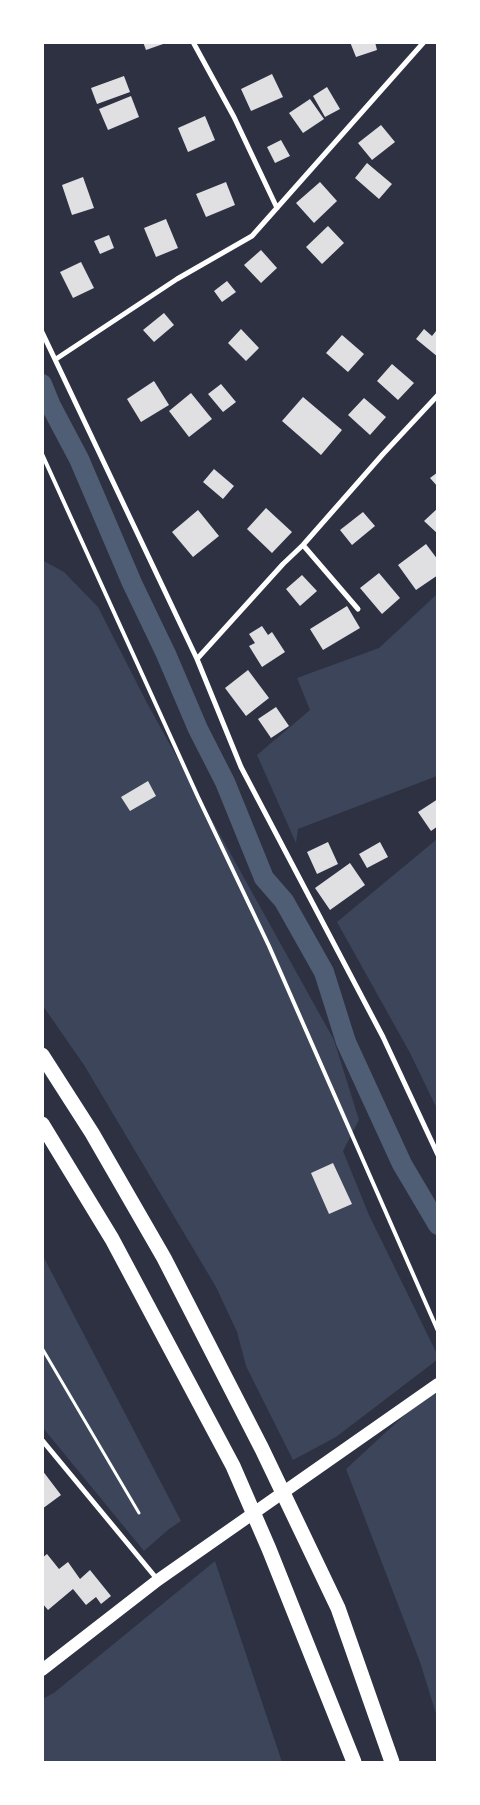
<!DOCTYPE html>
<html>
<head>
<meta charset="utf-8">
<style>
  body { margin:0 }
  #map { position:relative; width:480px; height:1805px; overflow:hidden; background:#2d3142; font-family:"Asap Condensed",sans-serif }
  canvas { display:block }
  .frame { position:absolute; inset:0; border:44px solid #fff; pointer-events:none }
</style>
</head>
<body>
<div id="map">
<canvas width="480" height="1805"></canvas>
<div class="frame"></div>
</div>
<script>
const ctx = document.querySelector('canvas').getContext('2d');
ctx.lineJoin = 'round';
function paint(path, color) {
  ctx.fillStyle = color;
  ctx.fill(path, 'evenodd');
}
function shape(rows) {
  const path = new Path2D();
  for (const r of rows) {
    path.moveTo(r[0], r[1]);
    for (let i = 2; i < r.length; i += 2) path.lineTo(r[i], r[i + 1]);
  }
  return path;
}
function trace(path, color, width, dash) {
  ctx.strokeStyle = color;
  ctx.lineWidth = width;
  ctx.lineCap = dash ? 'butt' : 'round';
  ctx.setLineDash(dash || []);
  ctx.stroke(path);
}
paint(shape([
  [42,560,64,572,98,607,147,703,334,1040,359,1120,343,1151,369,1215,437,1354,437,1360,336,1437,293,1460,246,1366,237,1332,216,1287,84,1065,43,1006],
  [437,592,437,776,298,829,296,843,257,755,310,710,297,678,379,648,435,596],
  [437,839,437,1109,410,1053,337,922],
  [42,1254,181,1521,169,1529,144,1551,43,1428],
  [437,1385,437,1717,420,1662,346,1469],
  [215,1561,282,1762,43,1762,43,1699,55,1692]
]), '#3c4559');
trace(shape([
  [42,384,51,406,79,459,132,583,166,654,198,729,225,782,264,878,284,901,324,972,346,1042,402,1164,438,1225]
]), '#4f5d75', 20);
paint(shape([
  [143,42,166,42,166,43,146,50],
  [350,42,375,42,377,50,356,57],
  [272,74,283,97,251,111,241,89],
  [124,76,130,92,97,104,91,88],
  [327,87,340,109,325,117,313,96],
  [131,96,139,117,108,130,99,109],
  [310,99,324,119,303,133,289,113],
  [205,116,215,140,188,152,178,128],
  [381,125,395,142,372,160,358,143],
  [281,140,290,156,275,163,267,147],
  [367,163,392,184,379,199,355,178],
  [83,177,94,208,72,215,62,185],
  [226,182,235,205,206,217,196,194],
  [320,182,337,201,314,223,296,203],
  [166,219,178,248,156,257,144,228],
  [328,226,344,243,322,264,306,247],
  [109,235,114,248,100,254,94,241],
  [261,250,277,268,261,283,244,265],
  [81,262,94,288,73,298,60,272],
  [227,281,236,292,222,302,214,291],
  [164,313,174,325,154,342,143,330],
  [241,329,259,348,246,361,228,343],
  [424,329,432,336,436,331,438,332,438,357,416,339],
  [342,335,364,354,348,372,326,353],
  [392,364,414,383,398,400,377,381],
  [154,381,169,405,141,422,127,399],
  [221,384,236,402,223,412,208,394],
  [191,393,212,419,189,437,169,411],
  [303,397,342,430,321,455,282,421],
  [364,398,386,417,370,435,348,415],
  [214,469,234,486,223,499,203,482],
  [438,472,438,487,430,478],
  [266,508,292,532,272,553,247,529],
  [438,508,438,534,424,521],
  [198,510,219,536,193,557,172,532],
  [363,512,375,526,352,545,340,530],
  [426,544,438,560,438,575,416,590,398,565],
  [379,573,400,598,382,614,360,588],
  [302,575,317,591,300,606,286,589],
  [347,606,360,628,323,650,310,629],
  [262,626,268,635,272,632,285,652,262,667,249,646,255,643,249,634],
  [248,670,269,698,246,716,225,688],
  [276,707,289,726,271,738,258,719],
  [148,781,156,796,130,811,121,797],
  [438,799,438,826,431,831,418,812],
  [328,842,338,864,317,874,307,852],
  [380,842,388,857,367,868,359,854],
  [350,863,365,885,330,910,315,888],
  [333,1163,352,1204,329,1214,311,1173],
  [42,1470,61,1495,42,1509],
  [47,1554,59,1569,68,1562,80,1579,90,1570,111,1596,101,1604,96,1597,86,1605,73,1589,48,1610,42,1603,42,1558]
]), '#e0e0e3');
trace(shape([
  [42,1348,139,1513]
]), '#fff', 3);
trace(shape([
  [42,454,198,797,269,946,438,1331]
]), '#fff', 4);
trace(shape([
  [193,42,234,117,277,208],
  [42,332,197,659,241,767,383,1037,438,1155],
  [56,359,177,279,252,236,424,42],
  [303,545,358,609],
  [197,659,283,564,303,545,383,454,438,395],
  [42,1440,157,1579]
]), '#fff', 5);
trace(shape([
  [42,1670,158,1580,438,1384]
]), '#fff', 12);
trace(shape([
  [42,1055,92,1133,164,1258,262,1449,338,1608,392,1762],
  [42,1124,112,1239,233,1466,269,1549,354,1762]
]), '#fff', 15);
</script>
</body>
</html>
